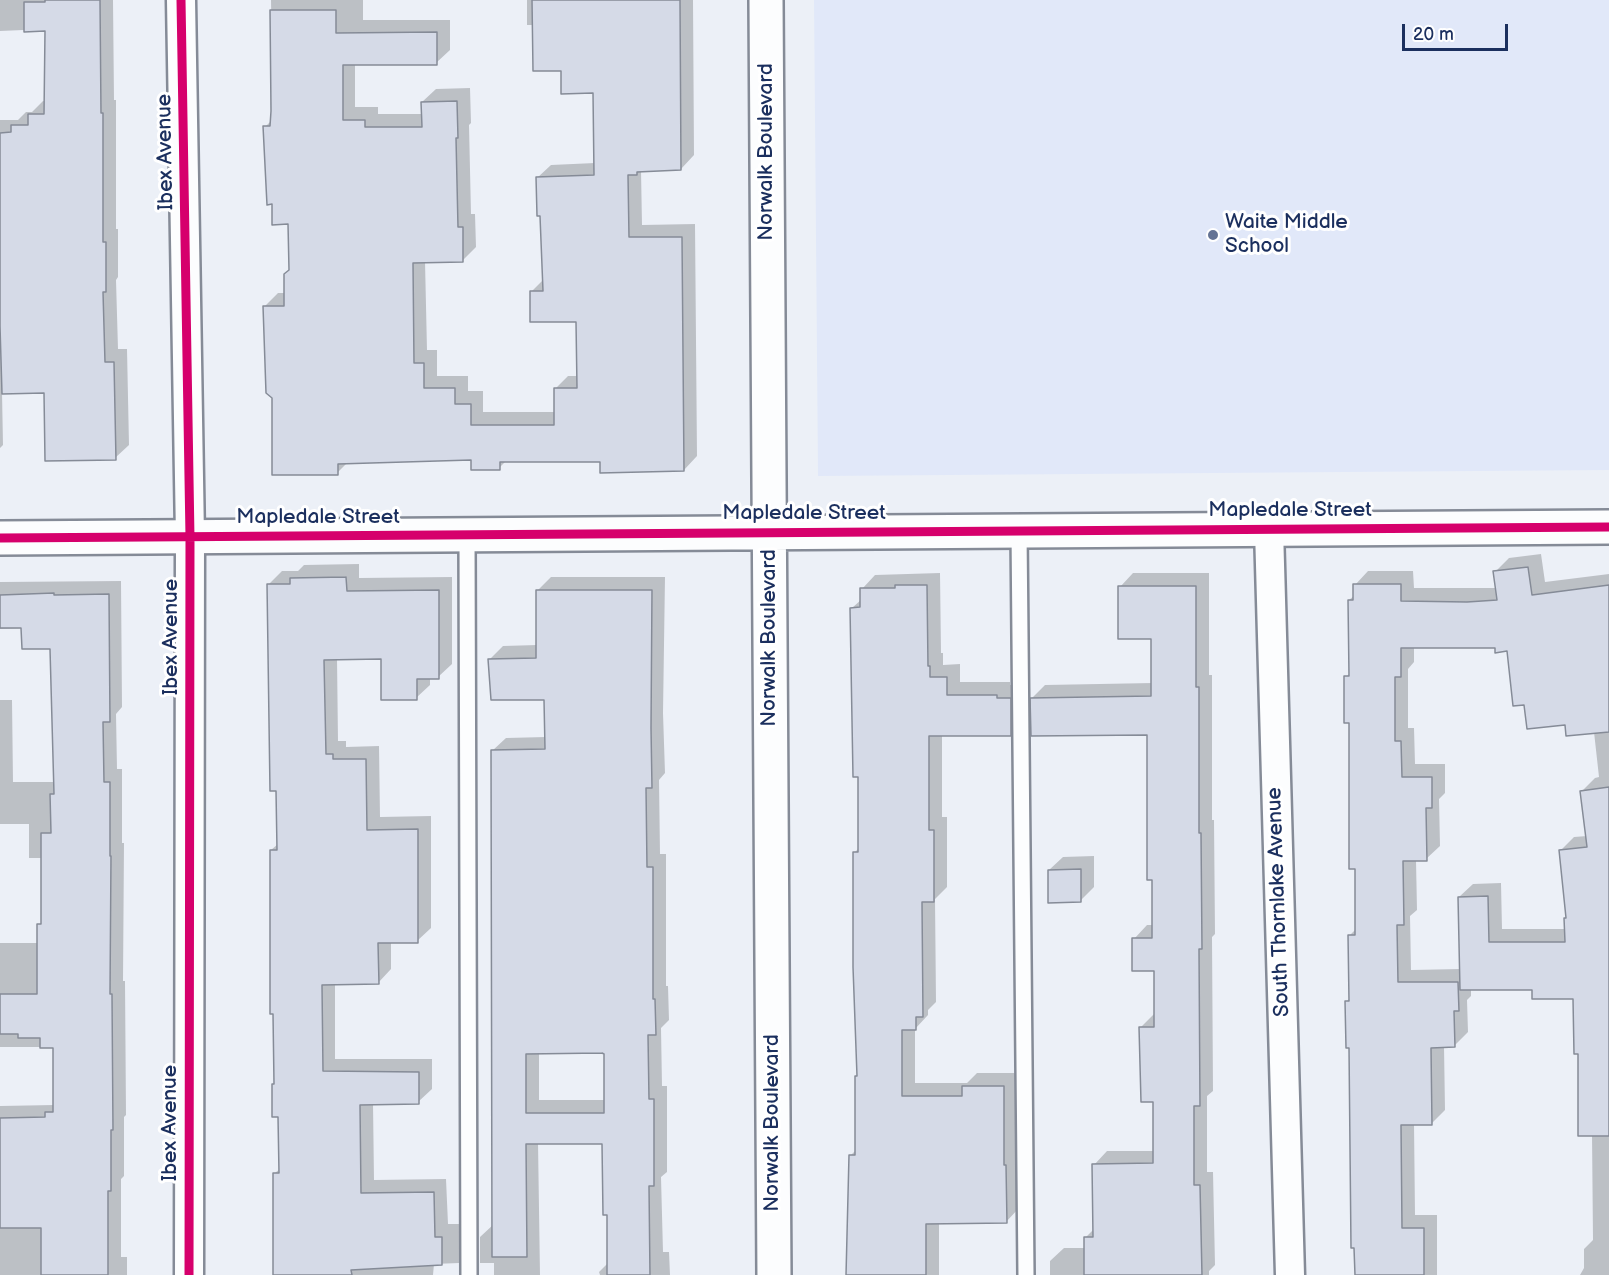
<!DOCTYPE html>
<html>
<head>
<meta charset="utf-8">
<style>
  body { margin:0 }
  #map { position:relative; width:1609px; height:1275px; overflow:hidden; background:#ecf0f7; font-family:"Balsamiq Sans",sans-serif }
  canvas { display:block }
  .scale { position:absolute; left:1402px; top:24px; width:106px; height:27px; box-sizing:border-box; border:3px solid #1b2f5e; border-top:0; padding-left:8px; font-size:18px; line-height:21px; white-space:nowrap; color:#1b2f5e; -webkit-text-stroke:4px #fff; paint-order:stroke }
</style>
</head>
<body>
<div id="map">
<canvas width="1609" height="1275"></canvas>
<div class="scale">20 m</div>
</div>
<script>
const ctx = document.querySelector('canvas').getContext('2d');
ctx.lineJoin = 'round';
function paint(path, color) {
  ctx.fillStyle = color;
  ctx.fill(path, 'evenodd');
}
function shape(rows) {
  const path = new Path2D();
  for (const r of rows) {
    path.moveTo(r[0], r[1]);
    for (let i = 2; i < r.length; i += 2) path.lineTo(r[i], r[i + 1]);
  }
  return path;
}
function trace(path, color, width, dash) {
  ctx.strokeStyle = color;
  ctx.lineWidth = width;
  ctx.lineCap = dash ? 'butt' : 'round';
  ctx.setLineDash(dash || []);
  ctx.stroke(path);
}
function write(font, color, halo, rows, align = 'center') {
  ctx.font = font + ' "Balsamiq Sans",sans-serif';
  ctx.lineWidth = 6;
  ctx.setLineDash([]);
  ctx.textBaseline = 'middle';
  ctx.strokeStyle = halo;
  ctx.fillStyle = color;
  for (const [text, x, y, turn = 0] of rows) {
    ctx.save();
    ctx.translate(x, y);
    ctx.rotate((+turn || 0) * Math.PI / 180);
    ctx.textAlign = isNaN(turn) ? turn : align;
    if (halo) ctx.strokeText(text, 0, 0);
    ctx.fillText(text, 0, 0);
    ctx.restore();
  }
}
paint(shape([
  [814,0,1609,0,1609,470,818,476]
]), '#e1e8f9');
paint(shape([
  [0,0,113,0,114,100,116,100,116,229,118,229,118,277,116,280,118,349,127,349,129,445,115,458,46,392,2,392,3,445,0,448,0,120,18,120,26,112,32,112,43,101,46,101,47,29,0,31],
  [271,0,363,0,363,20,450,20,450,50,436,63,355,63,355,107,378,107,378,114,423,114,422,102,436,89,470,88,471,123,469,125,471,214,475,214,476,247,462,261,425,261,427,350,437,350,437,376,468,376,468,391,483,391,483,412,555,412,555,389,568,376,578,376,577,320,531,292,544,279,542,214,537,178,551,165,595,163,594,92,562,69,534,25,527,25,527,0,693,0,694,155,681,169,641,170,642,225,695,224,697,456,684,470,601,460,507,460,499,468,472,459,348,462,337,473,273,397,265,306,278,293,286,293,291,270,290,223,265,127,272,120,273,111],
  [1541,554,1545,582,1609,574,1609,1275,1580,1275,1584,1268,1584,1249,1593,1240,1592,1134,1580,1053,1574,997,1533,989,1471,989,1471,996,1467,1000,1468,1032,1454,1046,1444,1046,1445,1110,1432,1123,1414,1123,1415,1215,1437,1215,1437,1275,1356,1275,1350,1046,1347,1001,1351,997,1350,935,1357,928,1351,721,1346,677,1351,672,1349,600,1355,595,1355,585,1368,571,1413,571,1414,588,1497,588,1495,572,1509,558],
  [1414,646,1496,646,1508,650,1526,703,1566,723,1594,732,1599,777,1595,778,1582,791,1587,836,1574,837,1560,851,1568,916,1566,929,1502,929,1501,883,1473,884,1459,897,1461,969,1411,970,1410,916,1417,910,1416,860,1426,859,1440,846,1439,799,1445,793,1445,764,1415,764,1414,728,1408,728,1408,669,1414,662],
  [359,564,359,578,452,577,452,664,438,677,430,677,430,685,416,698,383,657,337,658,338,741,346,741,346,747,379,746,380,817,431,816,431,928,417,941,391,941,391,969,378,983,335,984,335,1059,432,1059,432,1089,418,1102,373,1103,374,1180,446,1179,448,1224,472,1224,472,1250,459,1263,434,1264,433,1275,275,1275,275,1173,281,1168,271,850,278,844,268,585,282,571,298,571,304,565],
  [940,573,941,653,943,653,943,665,960,664,960,682,1010,682,1010,685,1024,685,1024,721,1011,735,942,735,942,817,947,817,947,887,935,899,936,1002,928,1010,928,1015,915,1029,915,1083,967,1083,977,1073,1017,1073,1017,1152,1018,1152,1019,1208,1006,1222,939,1222,939,1275,848,1275,850,1156,857,1149,857,1076,858,1074,854,853,859,848,859,775,852,608,862,599,862,589,875,575],
  [1133,573,1209,573,1209,675,1212,675,1212,820,1214,820,1215,934,1212,937,1213,1091,1207,1096,1207,1172,1213,1172,1215,1265,1209,1271,1209,1275,1050,1275,1050,1261,1064,1248,1085,1248,1085,1238,1094,1229,1094,1165,1107,1151,1154,1151,1154,1101,1141,1027,1155,1013,1155,969,1134,939,1147,925,1154,925,1149,734,1032,698,1045,685,1153,683,1153,638,1120,587],
  [551,577,665,577,663,713,665,773,659,780,660,854,666,854,666,986,668,986,669,1020,661,1028,662,1086,667,1086,667,1172,661,1177,663,1252,669,1252,670,1275,600,1275,599,1272,608,1263,608,1214,604,1142,538,1142,540,1275,494,1275,494,1263,480,1263,480,1237,494,1224,492,751,506,738,546,737,546,698,490,659,503,646,537,645,537,591],
  [606,1052,606,1100,539,1100,539,1053],
  [121,581,122,707,116,714,117,769,122,769,122,843,124,843,123,981,125,981,126,1115,124,1117,124,1176,121,1179,121,1257,127,1257,127,1275,0,1275,0,1106,54,1105,55,1047,0,1047,0,943,39,943,39,925,43,921,43,858,29,858,29,824,0,824,0,700,12,700,13,782,56,782,51,647,23,628,0,629,0,582],
  [1094,856,1094,887,1080,901,1049,870,1063,857]
]), '#0003');
const building = shape([
  [45,0,100,0,101,113,103,113,103,242,106,242,106,292,103,292,105,362,114,362,116,460,45,461,44,393,2,394,0,326,0,133,11,132,11,125,28,125,28,114,44,114,45,31,24,32,24,2,45,2,45,0],
  [532,0,680,0,681,170,637,172,637,175,628,175,629,237,682,237,684,471,600,473,600,462,500,462,500,470,471,470,471,460,338,464,338,475,272,475,272,398,266,393,263,306,284,306,284,274,289,270,288,224,272,225,272,204,267,205,263,126,270,126,271,111,270,10,336,10,336,33,437,32,437,65,343,65,343,120,365,120,365,127,422,127,421,102,457,101,458,138,456,138,458,227,463,227,463,262,413,263,414,363,424,363,424,388,455,388,455,404,471,404,471,425,554,425,554,388,577,388,576,322,530,322,530,291,543,291,540,216,537,216,536,177,594,175,593,93,561,94,561,71,533,71,532,0],
  [1528,567,1532,595,1609,585,1609,732,1566,736,1565,725,1527,729,1524,705,1513,706,1507,651,1495,653,1495,648,1401,648,1401,677,1395,677,1395,741,1401,741,1402,777,1432,777,1432,808,1426,808,1427,861,1403,861,1404,925,1397,925,1398,982,1458,982,1459,1011,1454,1011,1455,1047,1431,1048,1432,1125,1401,1125,1402,1228,1424,1228,1424,1275,1355,1275,1354,1248,1351,1248,1349,1048,1346,1048,1345,1001,1349,1001,1348,935,1355,935,1355,869,1349,869,1349,723,1344,723,1344,676,1349,676,1348,600,1353,600,1353,584,1401,584,1401,601,1467,602,1497,600,1493,571,1528,567],
  [346,577,347,591,439,590,439,679,417,679,417,700,381,700,381,659,324,660,326,754,333,754,333,759,366,759,367,830,418,829,418,943,378,943,379,984,322,985,323,1071,419,1072,419,1104,360,1105,361,1193,434,1192,435,1237,442,1237,442,1265,351,1270,352,1275,273,1275,273,1173,279,1173,278,1117,272,1117,272,1084,274,1084,273,1014,270,1014,270,850,277,850,276,791,270,791,267,584,290,584,290,578,346,577],
  [895,585,927,585,928,666,930,666,930,677,947,677,947,695,997,695,997,698,1011,698,1011,736,929,736,929,830,934,830,934,902,922,902,923,1017,916,1017,916,1030,902,1030,902,1096,962,1096,962,1086,1004,1086,1004,1165,1006,1165,1007,1223,926,1224,926,1275,846,1275,849,1155,855,1155,855,1076,857,1076,853,967,853,852,858,852,858,777,853,777,850,608,860,607,860,588,895,588,895,585],
  [1118,586,1196,586,1196,687,1199,687,1199,833,1201,833,1202,949,1199,949,1200,1106,1194,1106,1194,1185,1200,1185,1202,1275,1084,1275,1084,1237,1093,1237,1092,1164,1153,1163,1153,1102,1141,1102,1139,1027,1154,1027,1154,971,1132,971,1132,938,1152,938,1152,880,1147,880,1147,735,1031,736,1030,698,1151,696,1151,639,1118,639,1118,586],
  [536,590,652,590,651,728,652,788,646,788,647,867,653,867,653,999,655,999,656,1035,648,1035,649,1099,654,1099,654,1186,649,1186,650,1275,607,1275,607,1215,603,1215,602,1144,526,1144,527,1257,492,1257,491,750,545,749,544,700,491,700,488,659,536,658,536,590],
  [602,1053,604,1054,604,1113,526,1113,526,1054,602,1053],
  [54,593,54,595,109,594,110,722,103,722,104,782,110,782,110,856,111,856,110,994,112,994,113,1130,111,1130,111,1191,108,1191,108,1275,41,1275,41,1228,0,1228,0,1118,45,1117,45,1112,53,1112,53,1048,40,1048,40,1038,18,1038,18,1034,0,1034,0,994,37,994,37,924,41,924,41,833,51,833,50,794,54,794,50,649,22,649,21,628,0,628,0,595,54,593],
  [1609,787,1609,1136,1578,1136,1578,1054,1574,1054,1573,999,1532,999,1532,990,1460,990,1458,897,1488,896,1489,942,1565,942,1564,918,1566,918,1559,850,1587,847,1580,791,1609,787],
  [1081,869,1081,902,1048,903,1048,870,1081,869]
]);
paint(building, '#d5dae7');
trace(building, '#858b97', 1.5);
const lane = shape([
  [1019,531,1026,1275],
  [467,535,469,1275]
]);
const street = shape([
  [181,0,190,537,189,1275],
  [1269,529,1290,1275]
]);
const secondary = shape([
  [766,0,774,1275],
  [0,538,1609,527]
]);
trace(lane, '#858b97', 20);
trace(street, '#858b97', 33);
trace(secondary, '#858b97', 38);
trace(lane, '#fcfdfe', 15);
trace(street, '#fcfdfe', 28);
trace(secondary, '#fcfdfe', 33);
trace(shape([
  [181,0,190,537,189,1275],
  [0,538,1609,527]
]), '#d6006c', 9);
for (const [x, y, r, color] of [
  [1213,235,6,"#647394"]
]) {
  const dot = new Path2D();
  dot.arc(x, y, r, 0, 2 * Math.PI);
  ctx.fillStyle = color;
  ctx.fill(dot);
  trace(dot, '#fff', 2);
}
write('21px', '#1b2f5e', '#fff', [
  ["Ibex Avenue",166,152,-91],
  ["Norwalk Boulevard",767,152,-90],
  ["Mapledale Street",1290,511],
  ["Mapledale Street",804,514],
  ["Mapledale Street",318,518],
  ["Ibex Avenue",172,637,-90],
  ["Norwalk Boulevard",770,638,-90],
  ["South Thornlake Avenue",1279,902,-92],
  ["Ibex Avenue",171,1123,-90],
  ["Norwalk Boulevard",773,1123,-90]
]);
write('21px', '#1b2f5e', '#fff', [
  ["Waite Middle",1225,223],
  ["School",1225,247]
], 'left');
</script>
</body>
</html>
